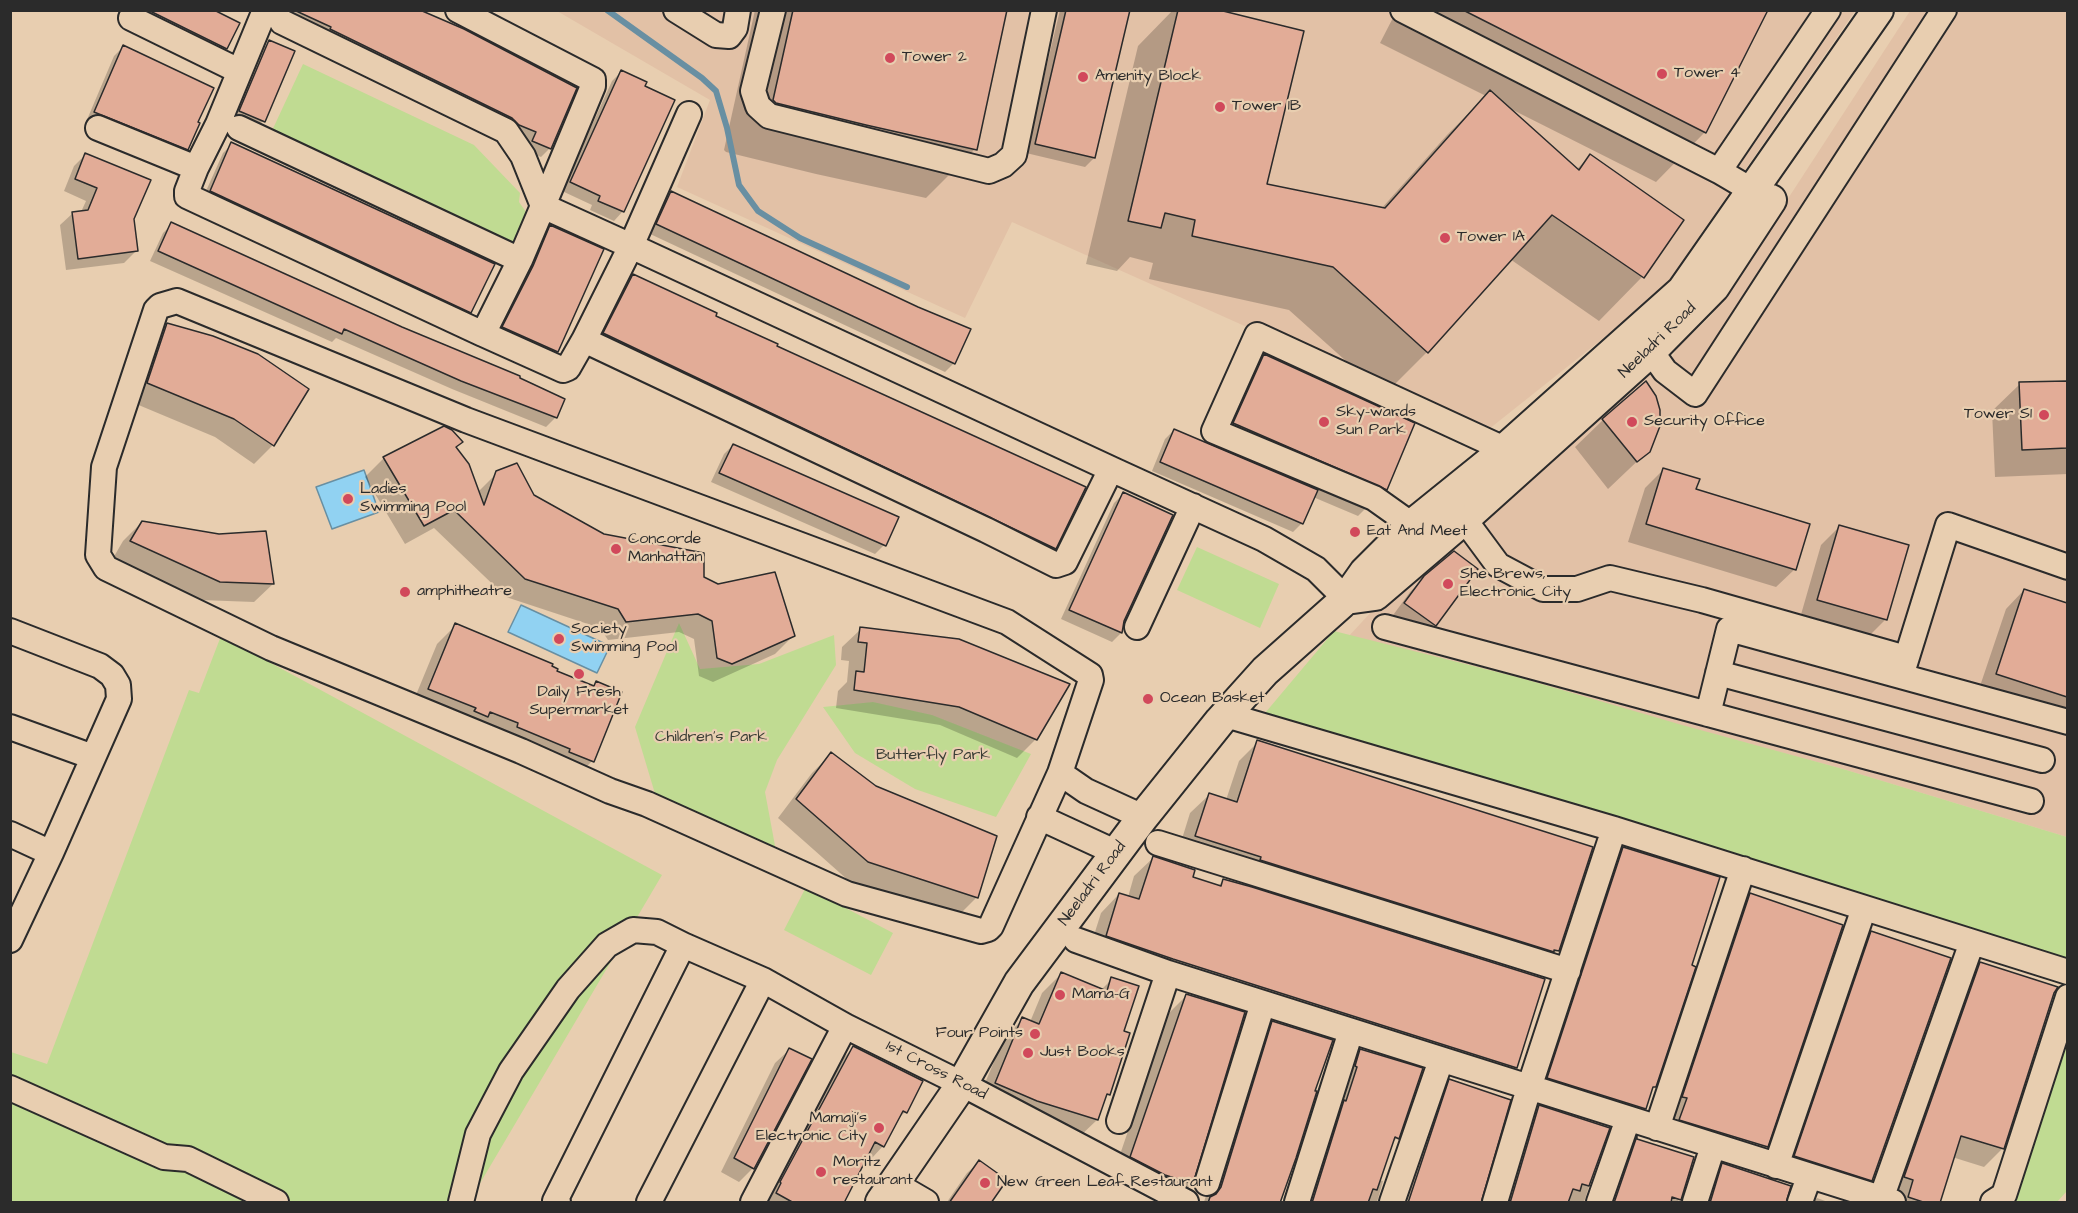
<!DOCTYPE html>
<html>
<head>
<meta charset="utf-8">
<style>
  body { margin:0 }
  #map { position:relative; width:2078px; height:1213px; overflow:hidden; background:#e8ceb0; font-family:"Architects Daughter",sans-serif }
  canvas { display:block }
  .frame { position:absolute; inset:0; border:12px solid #2b2b2b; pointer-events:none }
</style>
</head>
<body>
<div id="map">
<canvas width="2078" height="1213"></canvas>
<div class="frame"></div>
</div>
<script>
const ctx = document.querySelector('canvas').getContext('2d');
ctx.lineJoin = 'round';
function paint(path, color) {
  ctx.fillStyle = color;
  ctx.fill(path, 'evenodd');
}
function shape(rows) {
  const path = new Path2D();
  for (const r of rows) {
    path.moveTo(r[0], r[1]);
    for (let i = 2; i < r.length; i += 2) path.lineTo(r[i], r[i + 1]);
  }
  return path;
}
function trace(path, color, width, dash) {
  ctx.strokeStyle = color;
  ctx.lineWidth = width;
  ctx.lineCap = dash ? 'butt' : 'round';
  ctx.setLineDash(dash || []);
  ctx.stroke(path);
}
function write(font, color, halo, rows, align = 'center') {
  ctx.font = font + ' "Architects Daughter",sans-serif';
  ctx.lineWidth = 4.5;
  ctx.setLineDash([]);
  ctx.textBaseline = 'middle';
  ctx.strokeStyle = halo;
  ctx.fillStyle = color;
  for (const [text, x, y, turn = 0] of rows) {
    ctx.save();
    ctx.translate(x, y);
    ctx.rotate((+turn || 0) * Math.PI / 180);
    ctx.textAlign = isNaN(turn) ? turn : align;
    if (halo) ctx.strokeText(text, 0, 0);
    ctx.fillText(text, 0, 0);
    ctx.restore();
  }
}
paint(shape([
  [557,11,1855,11,1660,293,1484,433,1012,222,965,318,677,187,710,100],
  [1910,11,2067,11,2067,837,1843,769,1349,636,1385,597,1642,373,1665,371,1677,348,1710,317,1724,297]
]), '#e2c1a6');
paint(shape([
  [303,64,474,145,520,193,519,202,526,212,510,248,270,135],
  [1197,547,1279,584,1260,628,1177,590],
  [679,623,700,669,759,664,834,635,836,665,777,760,765,792,776,851,656,797,635,727],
  [1334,631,1521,678,1682,725,1843,769,2067,837,2067,972,1255,725],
  [221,636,662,875,469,1202,11,1202,11,1052,47,1064,189,690,199,693],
  [873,702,932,715,1031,754,996,817,915,789,855,753,823,707],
  [806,887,893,933,871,975,784,930],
  [2067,997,2067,1191,2057,1202,2008,1202]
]), '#c0db92');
const water = shape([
  [364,470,379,512,332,529,316,487,364,470],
  [521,605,610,646,597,673,508,632,521,605]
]);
paint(water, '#91d2f2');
trace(water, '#688fa2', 1.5);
paint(shape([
  [124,10,210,10,226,49,217,58],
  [276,10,418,10,463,30,550,148,541,157,524,150,528,141],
  [755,10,1006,10,975,149,926,198,816,174,726,152,724,150],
  [1060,10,1129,10,1094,158,1085,167,1026,153],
  [1173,10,1212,10,1265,185,1381,209,1447,135,1486,96,1380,43,1397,10,1756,10,1705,132,1656,182,1509,108,1576,170,1590,156,1682,220,1642,277,1599,321,1510,259,1427,352,1384,395,1289,310,1149,279,1153,263,1130,257,1117,271,1086,264,1138,46],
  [269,42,263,121,254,130,231,120,260,51],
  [123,47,196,123,187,149,178,158,86,122,114,56],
  [621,72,623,211,614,221,590,210,592,205,562,191,612,81],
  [232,144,494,265,470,312,461,321,202,200,223,153],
  [86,154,133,219,136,251,124,263,66,270,60,225,73,213,81,212,86,201,64,191,74,166],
  [671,193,954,363,945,372,648,233,662,202],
  [172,224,563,399,555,418,546,427,452,389,336,338,332,342,150,261,163,233],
  [551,227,556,351,547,360,494,336,542,236],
  [633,276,775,347,1054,548,1045,557,595,343,624,285],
  [167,325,273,445,254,464,215,437,129,401,148,344],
  [1264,356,1385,489,1358,516,1313,497,1302,523,1293,532,1152,471,1165,439,1174,430,1209,445,1237,383],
  [2068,382,2068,474,1995,477,1992,411,2020,384],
  [1603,420,1648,451,1608,489,1575,447],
  [733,445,884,545,875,554,711,482,724,454],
  [455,448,478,492,497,473,533,496,604,536,793,636,775,654,713,682,699,676,694,639,679,632,608,640,600,628,506,597,434,528,405,544,365,477,384,458],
  [1664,469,1694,490,1795,569,1776,587,1628,542,1645,488],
  [1123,494,1123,621,1121,633,1112,642,1061,619,1114,503],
  [142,522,273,584,254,602,200,600,112,560,123,541],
  [1839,527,1886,619,1867,638,1800,618,1821,545],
  [1425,577,1434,625,1421,639,1391,618,1410,592],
  [2024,590,2068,605,2068,720,1978,692,2006,609],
  [456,625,555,672,592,687,596,683,592,761,574,780,411,707,437,644],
  [861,629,1036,739,1017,758,940,725,836,708,838,691,847,682,849,661,841,660,842,647],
  [1258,742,1558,950,1539,969,1177,855,1190,813,1209,795,1226,800,1239,761],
  [831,754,875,787,995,837,976,898,958,916,849,881,778,818,812,773],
  [1624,849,1654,1086,1651,1090,1645,1108,1626,1127,1530,1096,1605,867],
  [1153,858,1191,878,1218,886,1223,881,1515,1067,1497,1086,1088,954,1101,913,1119,894,1128,897,1134,876],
  [1750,895,1766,1146,1748,1165,1662,1138,1732,913],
  [1871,933,1871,1180,1852,1198,1777,1175,1853,952],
  [1980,964,2053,992,2002,1149,1984,1167,1952,1157,1938,1202,1894,1202,1886,1196,1962,983],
  [1061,974,1101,990,1112,979,1122,1032,1108,1094,1104,1098,1097,1120,1078,1138,977,1102,1004,1038,1023,1019,1030,1022,1042,993],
  [1187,995,1243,1013,1192,1184,1173,1202,1113,1175,1168,1014],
  [1273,1023,1278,1202,1204,1202,1254,1041],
  [853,1048,905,1112,896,1121,883,1146,872,1158,867,1155,843,1202,767,1202,771,1195,769,1194,842,1059],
  [789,1050,753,1168,739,1182,721,1172,775,1063],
  [1361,1050,1397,1138,1390,1145,1379,1180,1383,1181,1377,1202,1300,1202,1342,1069],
  [1450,1081,1480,1202,1397,1202,1431,1100],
  [1539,1107,1608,1128,1584,1202,1498,1202,1521,1125],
  [1635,1140,1693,1158,1680,1199,1677,1202,1603,1202,1619,1156],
  [979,1162,989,1202,947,1202,967,1173],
  [1723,1165,1785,1202,1698,1202,1704,1183],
  [1817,1198,1828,1202,1813,1202]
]), '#0003');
trace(shape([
  [607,10,702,78,716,91,727,128,739,185,758,211,800,238,907,287]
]), '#688fa2', 6);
const building = shape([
  [148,10,214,10,240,23,227,49,148,10],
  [294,10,420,10,464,29,577,88,551,149,532,141,536,132,519,125,512,118,330,29,331,27,294,10],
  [793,10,1007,10,977,150,866,125,776,103,773,100,793,10],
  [1066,10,1130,10,1095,158,1035,144,1066,10],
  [1178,10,1219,10,1304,31,1267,184,1385,208,1490,90,1579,170,1590,154,1684,220,1644,278,1552,215,1428,353,1333,267,1192,236,1195,220,1165,213,1161,228,1128,221,1178,10],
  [1463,10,1768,10,1706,133,1463,10],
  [269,40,295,51,265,122,239,111,269,40],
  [123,45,214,88,198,122,200,123,188,150,94,112,123,45],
  [621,70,647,82,645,86,675,100,624,212,598,201,600,196,570,182,621,70],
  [231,142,495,264,471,313,210,191,231,142],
  [85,153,151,180,134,219,138,251,78,259,72,212,88,210,97,188,75,179,85,153],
  [671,191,918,307,971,329,955,364,656,224,671,191],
  [171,222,402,327,520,376,520,378,565,399,557,418,461,381,344,329,342,334,158,251,171,222],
  [550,225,604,249,558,352,502,327,533,266,550,225],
  [633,274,717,313,716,316,778,344,777,346,1086,487,1056,549,603,333,633,274],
  [167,323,213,336,258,354,309,389,274,446,234,419,147,383,167,323],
  [1264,354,1415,423,1387,490,1233,423,1264,354],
  [1646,381,1656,396,1660,410,1660,426,1650,452,1637,462,1602,419,1646,381],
  [2067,381,2067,448,2022,450,2019,382,2067,381],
  [444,426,452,430,463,442,456,447,469,464,484,505,496,471,517,463,534,495,604,534,704,553,704,577,718,584,775,572,795,636,732,664,717,658,712,621,698,614,626,622,618,609,525,579,454,510,424,526,383,457,444,426],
  [1174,429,1318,490,1303,524,1160,462,1174,429],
  [733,444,899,517,886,546,719,473,733,444],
  [1663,468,1700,479,1696,489,1810,524,1796,570,1646,524,1663,468],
  [1123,492,1173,515,1124,621,1122,633,1069,610,1123,492],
  [142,521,219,534,266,531,274,584,220,582,130,541,142,521],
  [1839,525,1909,545,1887,620,1817,600,1839,525],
  [1454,551,1478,569,1436,626,1404,603,1424,576,1454,551],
  [2024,589,2067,603,2067,697,1996,674,2024,589],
  [455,623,553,664,552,666,558,669,557,671,594,686,596,681,622,692,594,762,569,752,570,749,517,727,518,723,490,712,488,717,474,711,476,708,428,689,455,623],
  [860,627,959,639,1070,684,1037,740,959,707,854,690,856,671,864,672,867,643,858,642,860,627],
  [1257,740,1593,847,1559,951,1554,950,1554,952,1260,860,1261,857,1195,836,1209,793,1237,802,1257,740],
  [831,752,876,786,997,836,978,898,868,862,796,799,831,752],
  [1623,847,1720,877,1692,965,1696,967,1656,1087,1653,1087,1646,1109,1547,1078,1623,847],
  [1153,856,1195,870,1193,877,1221,886,1223,879,1252,887,1545,979,1517,1068,1173,959,1106,936,1119,893,1139,899,1153,856],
  [1750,893,1843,925,1768,1147,1679,1120,1687,1098,1682,1097,1750,893],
  [1871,931,1951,958,1872,1181,1794,1156,1871,931],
  [1980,962,2058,987,2054,993,2004,1149,1961,1136,1940,1203,1926,1203,1908,1197,1913,1180,1904,1177,1980,962],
  [1061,972,1107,991,1111,977,1139,986,1124,1031,1130,1033,1110,1095,1107,1094,1098,1120,1037,1101,995,1083,1022,1017,1039,1024,1061,972],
  [1186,994,1245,1012,1193,1184,1165,1175,1130,1157,1186,994],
  [1272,1021,1333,1040,1315,1091,1317,1091,1296,1158,1280,1203,1208,1203,1210,1197,1216,1194,1221,1187,1272,1021],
  [853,1046,923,1081,907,1113,903,1111,884,1147,875,1142,844,1203,794,1203,776,1193,781,1183,780,1182,853,1046],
  [789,1048,812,1059,754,1169,734,1158,789,1048],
  [1360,1049,1423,1068,1399,1139,1395,1137,1377,1190,1373,1189,1368,1203,1312,1203,1344,1100,1346,1101,1357,1067,1355,1066,1360,1049],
  [1449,1079,1511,1100,1481,1203,1408,1203,1449,1079],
  [1539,1105,1610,1128,1589,1186,1582,1184,1580,1191,1573,1189,1568,1203,1510,1203,1539,1105],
  [1637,1136,1637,1139,1694,1157,1681,1200,1672,1197,1671,1203,1614,1203,1637,1136],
  [979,1160,1007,1180,991,1203,949,1203,979,1160],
  [1722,1163,1791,1186,1786,1203,1710,1203,1722,1163]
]);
paint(building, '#e2ac97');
trace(building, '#2b2b2b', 1.5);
const minor = shape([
  [265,10,218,124,196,168,187,191,187,196,483,334],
  [676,10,716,35,729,36,735,28,738,10],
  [773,10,753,91,758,106,769,116,989,171,1003,165,1014,155,1044,10],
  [1403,10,1719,171,1753,191],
  [131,18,239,71],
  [282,22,506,131,523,156,543,206,593,86,593,80,458,10],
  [689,114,631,246,1111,469],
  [98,128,196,168],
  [239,128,520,260],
  [1719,171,1828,10],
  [177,301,466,420,1007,622,1090,675,1091,680,1060,773,991,926,988,929,981,931,847,894,647,804,610,791,521,751,271,648,106,568,98,555,104,467,156,310,160,306,177,301],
  [1640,336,1665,371,1695,394,1944,10],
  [584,340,631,246,543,206,520,260,483,334,563,370,568,368,584,340,986,530,1056,565,1065,562,1111,469,1264,539,1316,569,1346,599],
  [1464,519,1498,565,1543,589,1577,589,1610,578,1702,600,1906,658],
  [1412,525,1374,498,1214,431,1257,335,1504,449],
  [1137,627,1193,506],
  [1385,627,2031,801],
  [10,631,100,666,112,675,118,685,119,699,51,853,10,940],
  [1718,673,2042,760],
  [1902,673,1948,525,2068,567],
  [1708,714,1729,629,2068,722],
  [1226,715,1614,829,2068,972],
  [10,727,93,757],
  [1060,773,1086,791,1143,817],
  [1039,817,1117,853],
  [10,834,51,853],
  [1158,843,1568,971],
  [1076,940,1168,973,1893,1202],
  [10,1088,164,1157,188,1159,276,1202],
  [1119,1121,1168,973],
  [1657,1128,1743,869],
  [1776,1166,1864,908],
  [1207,1183,1263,1003],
  [895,1184,926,1202],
  [1881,1199,1972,942],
  [461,1202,478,1134,511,1071,568,989,607,945,633,930,657,932,683,945,763,980,845,1026,962,1084,1186,1202],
  [558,1202,555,1201,683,945],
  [649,1202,763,980],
  [753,1202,845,1026],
  [1297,1202,1351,1031],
  [1392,1202,1441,1060],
  [1495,1202,1529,1088,1614,829],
  [1599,1202,1628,1119],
  [1695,1202,1713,1146],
  [1800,1202,1809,1177],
  [1993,1202,2004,1195,2068,997]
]);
const major = shape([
  [1346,599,1375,595,1464,519,1651,351,1714,287,1771,200],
  [881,1202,962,1084,1019,983,1143,817,1220,721,1265,671,1346,599,1365,572,1412,525,1495,458,1682,291,1878,10]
]);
trace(minor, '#2b2b2b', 28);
trace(major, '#2b2b2b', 34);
trace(minor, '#e8ceb0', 24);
trace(major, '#e8ceb0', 30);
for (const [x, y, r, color] of [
  [890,58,6,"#d1495b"],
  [1662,74,6,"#d1495b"],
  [1083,77,6,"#d1495b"],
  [1220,107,6,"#d1495b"],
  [1445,238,6,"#d1495b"],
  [2044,415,6,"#d1495b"],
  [1324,422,6,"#d1495b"],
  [1632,422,6,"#d1495b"],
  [348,499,6,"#d1495b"],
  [1355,532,6,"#d1495b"],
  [616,549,6,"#d1495b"],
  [1448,584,6,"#d1495b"],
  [405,592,6,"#d1495b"],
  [559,639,6,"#d1495b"],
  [579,674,6,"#d1495b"],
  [1148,699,6,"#d1495b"],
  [1060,995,6,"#d1495b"],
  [1035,1034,6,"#d1495b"],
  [1028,1053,6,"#d1495b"],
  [879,1128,6,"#d1495b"],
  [821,1172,6,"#d1495b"],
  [985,1183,6,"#d1495b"]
]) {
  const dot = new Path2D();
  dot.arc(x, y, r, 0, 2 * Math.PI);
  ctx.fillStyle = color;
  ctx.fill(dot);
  trace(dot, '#e8ceb0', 2);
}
write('16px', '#2b2b2b', '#e8ceb0', [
  ["Tower 2",902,58],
  ["Tower 4",1674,74],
  ["Amenity Block",1095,77],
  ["Tower 1B",1232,107],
  ["Tower 1A",1457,238],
  ["Sky-wards",1336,413],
  ["Sun Park",1336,431],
  ["Tower S1",2032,415,"right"],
  ["Security Office",1644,422],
  ["Ladies",360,490],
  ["Swimming Pool",360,508],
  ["Eat And Meet",1367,532],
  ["Concorde",628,540],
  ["Manhattan",628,558],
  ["She Brews,",1460,575],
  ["Electronic City",1460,593],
  ["amphitheatre",417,592],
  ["Society",571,630],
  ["Swimming Pool",571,648],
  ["Daily Fresh",579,693,"center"],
  ["Supermarket",579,711,"center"],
  ["Ocean Basket",1160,699],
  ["Mama-G",1072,995],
  ["Four Points",1023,1034,"right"],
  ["Just Books",1040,1053],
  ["Mamaji's",867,1119,"right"],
  ["Electronic City",867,1137,"right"],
  ["Moritz",833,1163],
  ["restaurant",833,1181],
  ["New Green Leaf Restaurant",997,1183]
], 'left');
write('16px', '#2b2b2b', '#e8ceb0', [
  ["Neeladri Road",1658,341,-44],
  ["Neeladri Road",1093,884,-53],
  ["1st Cross Road",936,1071,27]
]);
write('16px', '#3a3d35', '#e8ceb0', [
  ["Children's Park",711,738],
  ["Butterfly Park",933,756]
]);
</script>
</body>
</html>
